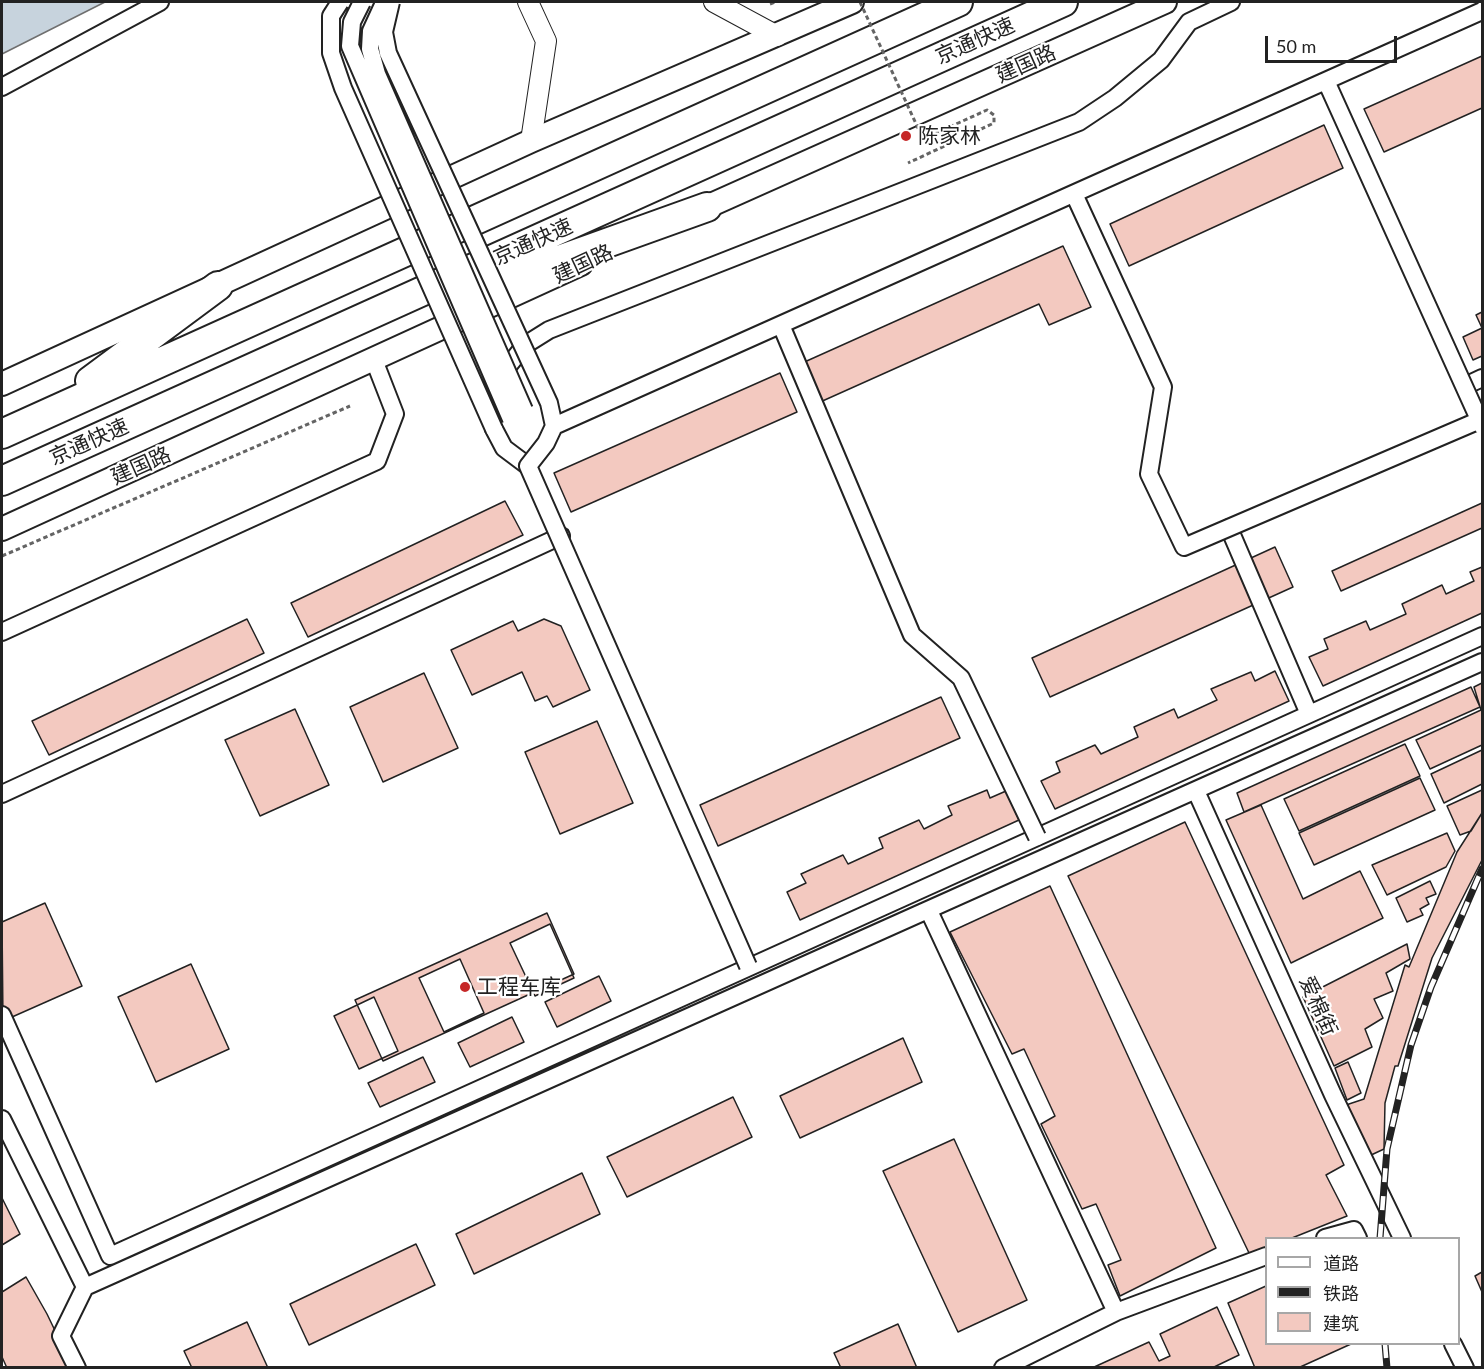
<!DOCTYPE html>
<html>
<head>
<meta charset="utf-8">
<style>
  body { margin:0 }
  #map { position:relative; width:1484px; height:1369px; overflow:hidden; background:#fff; font-family:Lato,"Noto Sans SC",sans-serif }
  canvas { display:block }
  .frame { position:absolute; inset:0; border:3px solid #222; pointer-events:none }
  .legend { position:absolute; left:1265px; top:1237px; width:195px; height:108px; box-sizing:border-box; background:#fff; border:2px solid #a7a7a7; margin:0; padding:8px 10px; list-style:none; font-size:18px; color:#222 }
  .legend li { display:flex; align-items:center; gap:12px; height:30px }
  .legend b { width:30px; border:2px solid #a7a7a7 }
  .scale { position:absolute; left:1265px; top:36px; width:132px; height:27px; box-sizing:border-box; border:3px solid #222; border-top:0; padding-left:8px; font-size:18px; line-height:21px; white-space:nowrap; color:#222; -webkit-text-stroke:4px #fff; paint-order:stroke }
</style>
</head>
<body>
<div id="map">
<canvas width="1484" height="1369"></canvas>
<div class="frame"></div>
<ul class="legend">
<li><b style="height:8px;background:#fff"></b>道路</li>
<li><b style="height:8px;background:#222"></b>铁路</li>
<li><b style="height:16px;background:#f3c9c0"></b>建筑</li>
</ul>
<div class="scale">50 m</div>
</div>
<script>
const ctx = document.querySelector('canvas').getContext('2d');
ctx.lineJoin = 'round';
function paint(path, color) {
  ctx.fillStyle = color;
  ctx.fill(path, 'evenodd');
}
function shape(rows) {
  const path = new Path2D();
  for (const r of rows) {
    path.moveTo(r[0], r[1]);
    for (let i = 2; i < r.length; i += 2) path.lineTo(r[i], r[i + 1]);
  }
  return path;
}
function trace(path, color, width, dash) {
  ctx.strokeStyle = color;
  ctx.lineWidth = width;
  ctx.lineCap = dash ? 'butt' : 'round';
  ctx.setLineDash(dash || []);
  ctx.stroke(path);
}
function write(font, color, halo, rows, align = 'center') {
  ctx.font = font + ' Lato,"Noto Sans SC",sans-serif';
  ctx.lineWidth = 4.5;
  ctx.setLineDash([]);
  ctx.textBaseline = 'middle';
  ctx.strokeStyle = halo;
  ctx.fillStyle = color;
  for (const [text, x, y, turn = 0] of rows) {
    ctx.save();
    ctx.translate(x, y);
    ctx.rotate((+turn || 0) * Math.PI / 180);
    ctx.textAlign = isNaN(turn) ? turn : align;
    if (halo) ctx.strokeText(text, 0, 0);
    ctx.fillText(text, 0, 0);
    ctx.restore();
  }
}
const water = shape([
  [2,2,105,2,2,54,2,2]
]);
paint(water, '#c7d3dd');
trace(water, '#6f6f6f', 1.5);
const building = shape([
  [1482,56,1482,108,1384,152,1364,109,1482,56],
  [1324,125,1343,168,1129,266,1110,224,1324,125],
  [1063,246,1091,307,1049,325,1039,304,818,403,800,364,1063,246],
  [1482,312,1482,356,1473,360,1463,337,1482,328,1476,315,1482,312],
  [780,373,797,412,571,512,554,473,780,373],
  [505,501,523,535,308,637,291,603,505,501],
  [1482,503,1482,528,1341,591,1332,571,1482,503],
  [1275,547,1293,587,1050,697,1032,658,1275,547],
  [1482,567,1482,613,1323,686,1309,657,1328,649,1324,639,1366,621,1370,630,1406,614,1402,604,1442,585,1446,594,1474,581,1470,572,1482,567],
  [247,619,264,653,49,755,32,721,247,619],
  [544,619,561,626,590,690,553,707,547,696,535,701,522,672,472,695,451,650,513,621,518,631,544,619],
  [1275,671,1289,701,1055,809,1041,781,1060,772,1056,762,1095,745,1101,754,1138,737,1134,727,1174,709,1178,718,1217,700,1211,689,1251,672,1255,681,1275,671],
  [424,673,458,748,383,782,350,707,424,673],
  [1482,683,1482,745,1430,769,1416,740,1481,710,1474,687,1482,683],
  [1471,687,1480,707,1244,812,1237,793,1471,687],
  [941,697,960,738,718,846,700,805,941,697],
  [295,709,329,785,260,816,225,740,295,709],
  [597,721,633,803,560,834,525,752,597,721],
  [1405,744,1420,776,1299,831,1284,799,1405,744],
  [1482,750,1482,784,1444,803,1431,774,1482,750],
  [1420,778,1435,810,1314,865,1299,833,1420,778],
  [987,790,990,798,1006,791,1019,820,800,920,787,892,806,883,801,874,843,855,848,864,883,848,879,838,919,820,924,829,952,815,948,806,987,790],
  [1482,790,1482,813,1471,831,1460,835,1447,806,1482,790],
  [1261,805,1303,899,1360,871,1383,918,1291,963,1226,820,1261,805],
  [1482,813,1482,860,1432,958,1398,1066,1395,1066,1385,1103,1384,1149,1369,1156,1346,1105,1364,1099,1405,965,1409,967,1457,852,1482,813],
  [1185,822,1344,1165,1326,1175,1347,1216,1292,1238,1266,1238,1266,1249,1250,1255,1068,876,1185,822],
  [1447,833,1455,851,1446,867,1387,895,1372,865,1447,833],
  [1430,881,1436,894,1426,898,1429,904,1420,909,1423,915,1407,922,1396,898,1430,881],
  [1050,886,1216,1248,1120,1296,1108,1265,1121,1260,1096,1204,1082,1209,1041,1124,1055,1116,1024,1049,1012,1054,950,932,1050,886],
  [45,903,82,986,3,1021,2,922,45,903],
  [547,913,574,974,383,1061,355,1000,547,913],
  [550,924,574,978,535,996,510,943,550,924],
  [1407,944,1410,959,1386,973,1393,991,1374,999,1383,1018,1365,1029,1372,1047,1334,1066,1303,997,1407,944],
  [460,959,484,1013,444,1032,419,978,460,959],
  [191,964,229,1049,156,1082,118,997,191,964],
  [599,976,611,1001,557,1027,545,1002,599,976],
  [374,997,398,1051,359,1069,334,1016,374,997],
  [512,1017,524,1042,470,1067,458,1043,512,1017],
  [903,1038,922,1082,800,1138,780,1096,903,1038],
  [423,1057,435,1082,380,1107,368,1083,423,1057],
  [1348,1062,1361,1093,1347,1100,1335,1068,1348,1062],
  [733,1097,752,1137,627,1197,607,1157,733,1097],
  [954,1139,1027,1300,958,1332,883,1171,954,1139],
  [582,1173,600,1214,474,1274,456,1234,582,1173],
  [2,1198,20,1234,2,1245,2,1198],
  [416,1244,435,1285,309,1345,290,1304,416,1244],
  [1482,1272,1482,1292,1475,1276,1482,1272],
  [26,1277,47,1314,73,1368,7,1368,2,1357,2,1292,26,1277],
  [1266,1286,1266,1344,1351,1344,1298,1368,1255,1368,1228,1303,1266,1286],
  [1217,1307,1239,1355,1212,1368,1092,1368,1149,1342,1159,1361,1170,1356,1160,1334,1217,1307],
  [247,1322,268,1368,192,1368,184,1351,247,1322],
  [898,1324,917,1368,841,1368,834,1353,898,1324]
]);
paint(building, '#f3c9c0');
trace(building, '#222', 1.5);
const minor = shape([
  [2,87,160,2],
  [505,370,525,345,549,330,1079,122,1115,98,1161,60,1189,22,1231,2],
  [1465,386,1482,378],
  [494,429,504,448,528,466],
  [1229,528,1309,714],
  [2,632,377,461,395,414,374,360],
  [1196,791,1333,1095,1402,1238],
  [2,794,561,536],
  [929,911,1116,1312],
  [2,1015,110,1256,1482,636],
  [2,1119,85,1287,61,1336,77,1368],
  [1325,1238,1354,1230,1358,1238],
  [85,1287,1482,662],
  [1453,1344,1465,1368],
  [1003,1368,1116,1312,1266,1256]
]);
const tertiary = shape([
  [528,2,546,41,531,141],
  [714,2,777,36]
]);
const secondary = shape([
  [693,213,1165,2],
  [2,384,531,141,852,2],
  [2,529,581,264]
]);
const motorway = shape([
  [445,301,707,207],
  [90,381,218,286],
  [2,434,958,2],
  [2,481,1063,2]
]);
trace(minor, '#222', 20);
trace(tertiary, '#222', 22);
trace(secondary, '#222', 26);
trace(motorway, '#222', 32);
trace(shape([
  [770,4,775,2],
  [2,556,350,406]
]), '#646464', 3, [4.5, 3]);
trace(minor, '#fff', 16);
trace(tertiary, '#fff', 20);
trace(secondary, '#fff', 22);
trace(motorway, '#fff', 28);
const rail = shape([
  [1380,1238,1387,1149,1411,1045,1431,987,1482,869],
  [1385,1344,1387,1368]
]);
trace(rail, '#222', 7);
trace(rail, '#fff', 4.5, [14]);
const minorBridge = shape([
  [340,2,331,16,331,53,343,88,494,429],
  [362,2,352,22,350,46,511,419],
  [391,2,384,32,388,53,549,403,554,426,546,443,528,466,748,966],
  [383,5,371,31,370,49,377,74,524,410],
  [1326,81,1482,426],
  [1074,194,1163,387,1149,474,1184,547,1480,420],
  [781,325,912,635,961,678,1037,837],
  [554,426,1482,11]
]);
trace(minorBridge, '#222', 20, []);
trace(shape([
  [860,2,923,139,987,110,994,115,994,123,908,163]
]), '#646464', 3, [4.5, 3]);
trace(minorBridge, '#fff', 16);
for (const [x, y, r, color] of [
  [906,136,6,"#c62828"],
  [465,987,6,"#c62828"]
]) {
  const dot = new Path2D();
  dot.arc(x, y, r, 0, 2 * Math.PI);
  ctx.fillStyle = color;
  ctx.fill(dot);
  trace(dot, '#fff', 2);
}
write('21px', '#222', '#fff', [
  ["京通快速",975,41,-24],
  ["建国路",1026,64,-24],
  ["京通快速",533,242,-24],
  ["建国路",583,264,-25],
  ["京通快速",89,442,-24],
  ["建国路",141,466,-24],
  ["爱棉街",1318,1006,66]
]);
write('21px', '#222', '#fff', [
  ["陈家林",918,136],
  ["工程车库",477,987]
], 'left');
</script>
</body>
</html>
